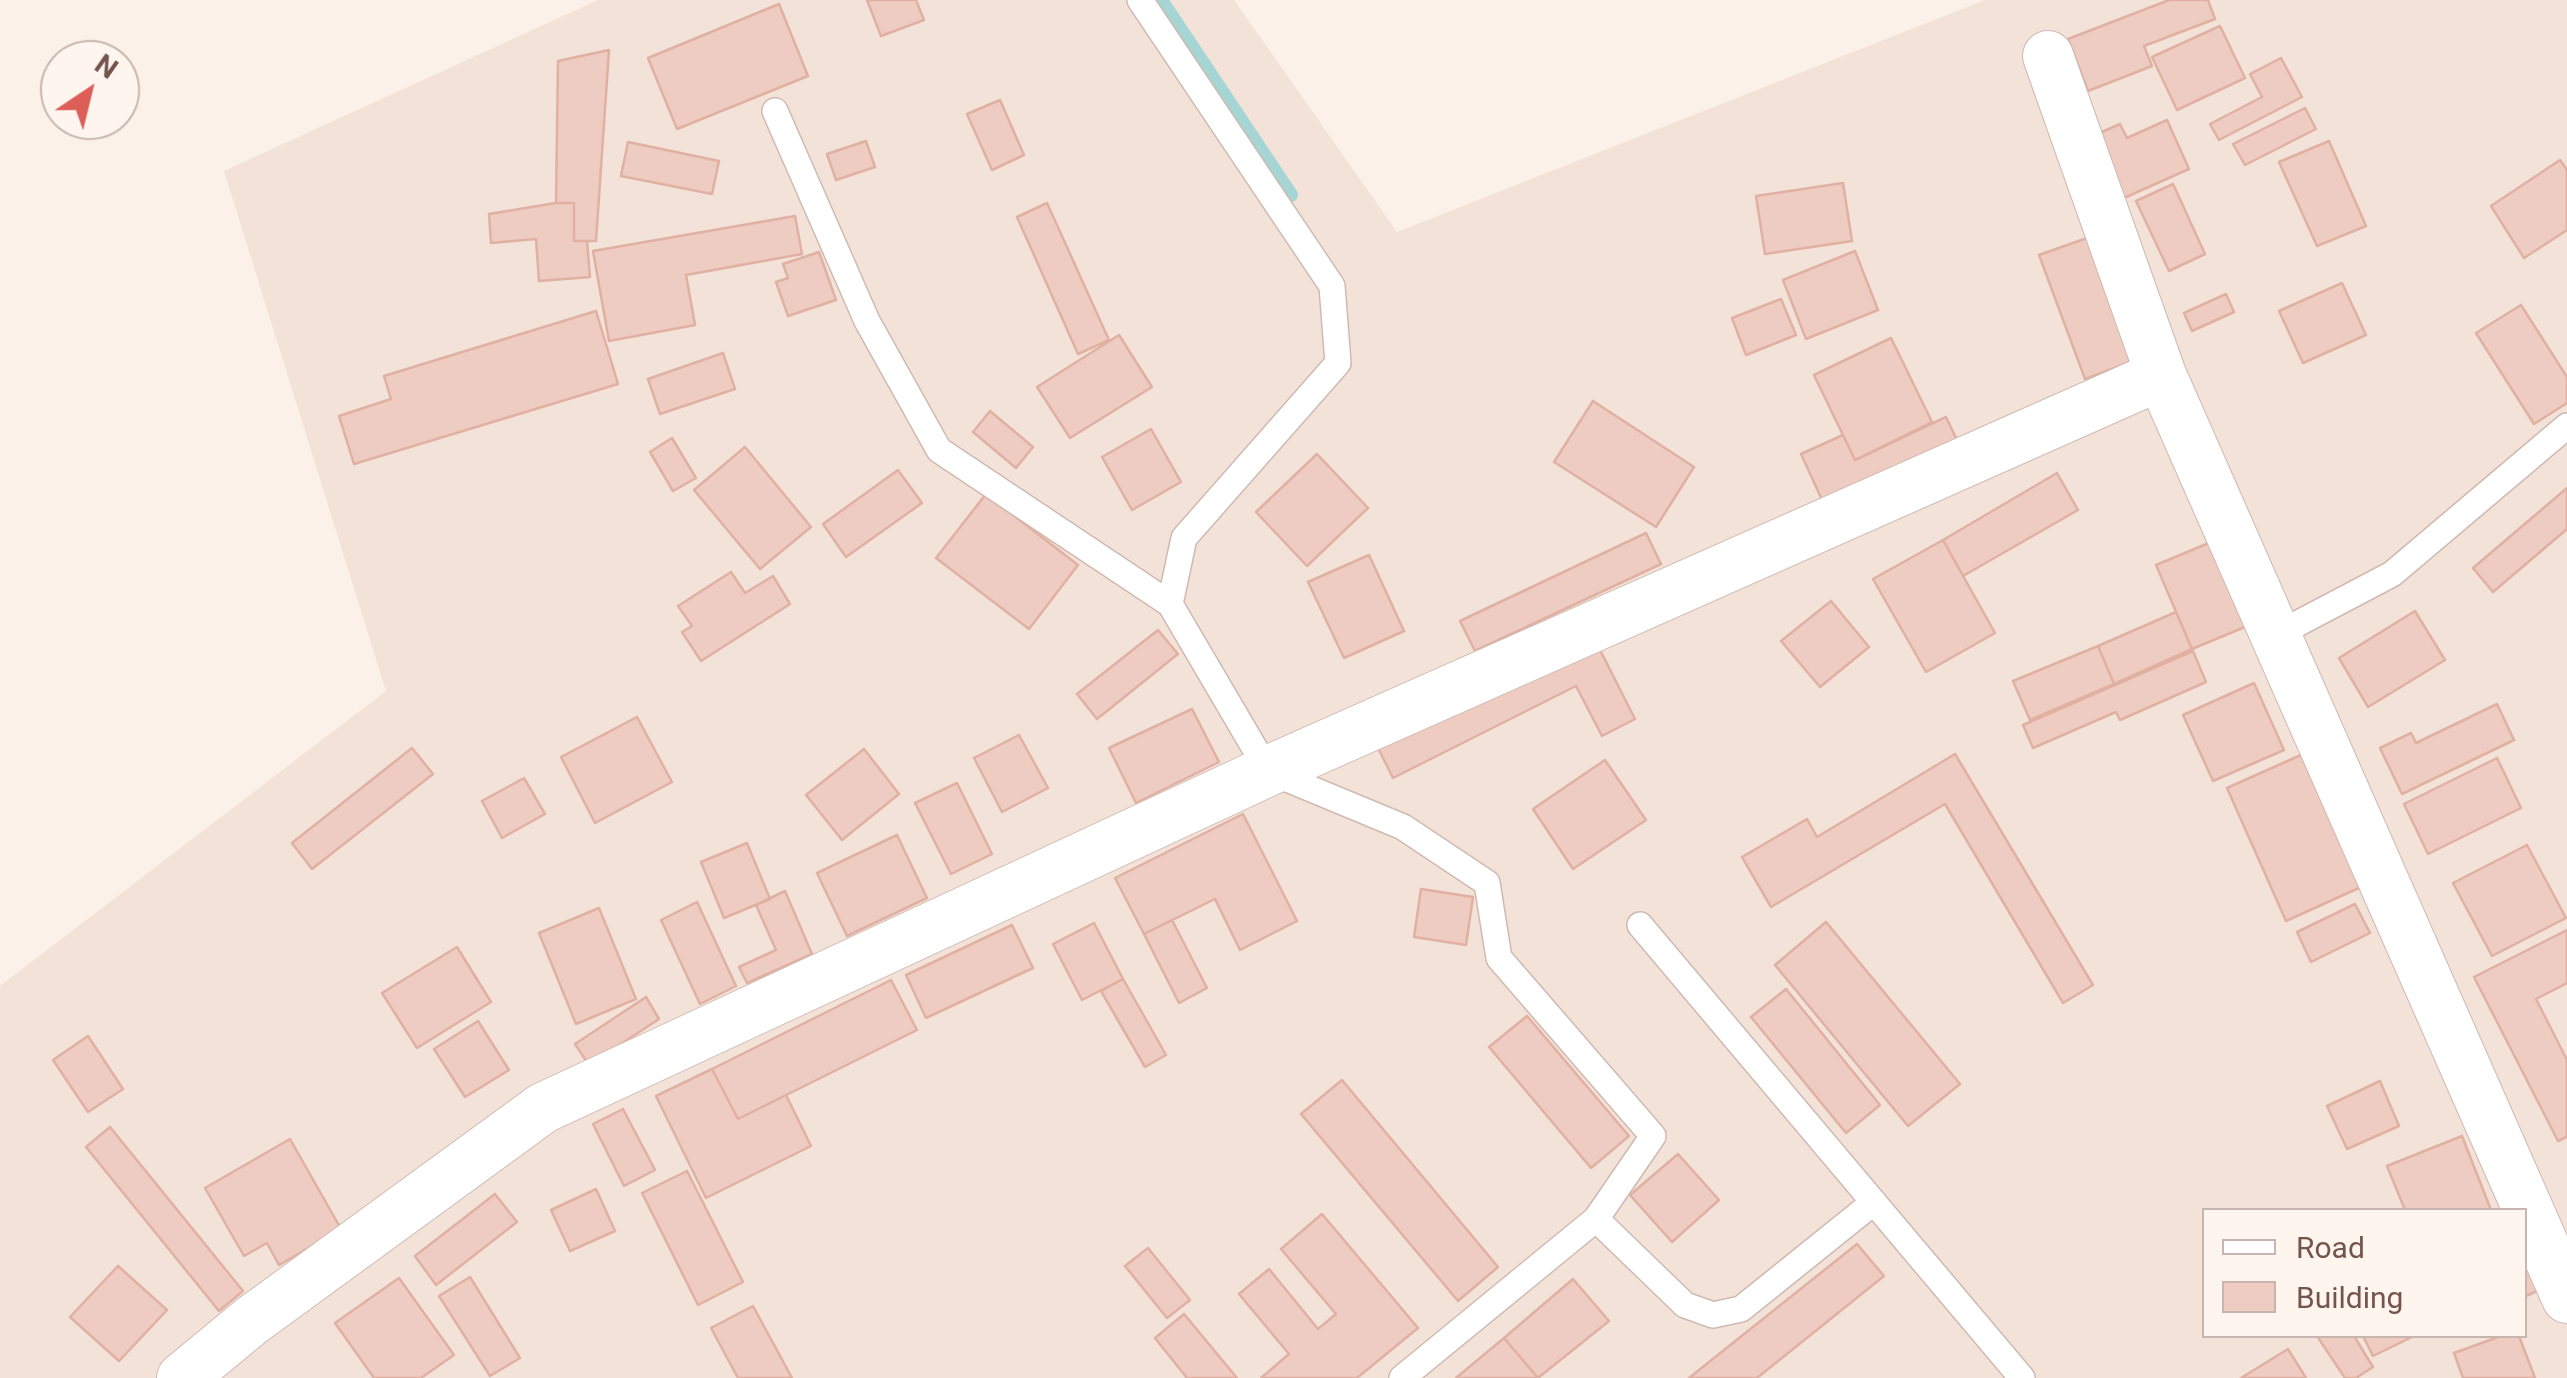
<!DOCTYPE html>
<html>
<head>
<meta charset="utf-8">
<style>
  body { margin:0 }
  #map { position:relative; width:2567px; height:1378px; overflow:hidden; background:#fbf1e8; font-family:Roboto,sans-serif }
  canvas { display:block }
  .legend { position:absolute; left:2202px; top:1208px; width:325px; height:130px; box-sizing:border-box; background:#fef5ef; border:2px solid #c7b5af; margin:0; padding:12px 18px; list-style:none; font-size:30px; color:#74554e }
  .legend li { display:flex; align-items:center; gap:20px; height:50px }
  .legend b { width:50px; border:2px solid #c7b5af }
  .north { position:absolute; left:40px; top:40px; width:100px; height:100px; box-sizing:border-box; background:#fef5ef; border:2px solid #c7b5af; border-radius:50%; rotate:35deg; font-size:28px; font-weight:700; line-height:40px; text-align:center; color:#74554e }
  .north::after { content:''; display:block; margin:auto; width:35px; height:45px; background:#dd5e56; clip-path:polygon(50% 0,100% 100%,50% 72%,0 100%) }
</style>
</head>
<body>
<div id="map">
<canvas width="2567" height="1378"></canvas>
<ul class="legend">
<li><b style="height:12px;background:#fff"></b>Road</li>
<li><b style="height:28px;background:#efccc2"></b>Building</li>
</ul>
<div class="north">N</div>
</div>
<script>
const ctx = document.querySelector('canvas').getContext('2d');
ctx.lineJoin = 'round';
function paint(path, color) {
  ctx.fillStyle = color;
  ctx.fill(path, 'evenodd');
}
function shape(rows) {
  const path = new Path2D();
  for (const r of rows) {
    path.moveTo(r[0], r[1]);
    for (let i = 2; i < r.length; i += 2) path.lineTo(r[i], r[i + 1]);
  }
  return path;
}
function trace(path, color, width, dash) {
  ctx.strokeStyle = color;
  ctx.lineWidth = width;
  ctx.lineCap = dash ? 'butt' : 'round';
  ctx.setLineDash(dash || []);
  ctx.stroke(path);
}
paint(shape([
  [598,0,1234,0,1397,232,1985,0,2567,0,2567,1378,0,1378,0,986,386,691,224,171],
  [2204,1210,2524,1210,2524,1336,2204,1336]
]), '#f2e2d7');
trace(shape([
  [1161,0,1291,195]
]), '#a5d5d4', 14);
const building = shape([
  [867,0,916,0,924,20,881,36,867,0],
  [2169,0,2208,0,2215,19,2144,46,2152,66,2088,91,2068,39,2169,0],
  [779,4,808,76,677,129,648,58,779,4],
  [2220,26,2245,78,2177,110,2152,57,2220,26],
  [609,50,596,241,574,241,574,203,556,203,558,61,609,50],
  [2281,58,2302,97,2219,140,2210,124,2262,97,2250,74,2281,58],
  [1000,100,1024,155,992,170,967,114,1000,100],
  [2305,108,2316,129,2245,165,2233,144,2305,108],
  [2167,120,2189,169,2124,198,2095,135,2120,124,2127,138,2167,120],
  [866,141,875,167,836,180,827,154,866,141],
  [2329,141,2366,226,2317,246,2279,162,2329,141],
  [628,142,719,161,712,194,621,176,628,142],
  [2560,160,2567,170,2567,230,2524,258,2491,206,2560,160],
  [1843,183,1852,241,1765,254,1756,196,1843,183],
  [2173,184,2205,254,2169,271,2136,201,2173,184],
  [556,203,574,203,574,241,587,241,590,277,539,281,536,239,491,243,489,214,556,203],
  [1047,203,1109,340,1078,354,1017,217,1047,203],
  [795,216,802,254,686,275,695,325,609,341,593,251,795,216],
  [2090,237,2136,360,2085,379,2039,255,2090,237],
  [1855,251,1878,310,1806,339,1783,280,1855,251],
  [819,252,836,300,788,316,776,282,788,278,783,264,819,252],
  [2342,283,2366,335,2303,363,2279,311,2342,283],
  [2226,294,2234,312,2192,331,2184,313,2226,294],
  [1781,299,1796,335,1746,355,1732,318,1781,299],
  [2521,305,2567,377,2567,403,2534,424,2476,333,2521,305],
  [596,311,618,384,354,464,339,416,391,399,384,376,596,311],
  [1119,335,1152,387,1070,438,1037,387,1119,335],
  [1891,338,1932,422,1855,460,1814,375,1891,338],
  [723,353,735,389,660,414,648,379,723,353],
  [1593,401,1694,467,1656,527,1554,462,1593,401],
  [990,411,1033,447,1016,468,973,432,990,411],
  [1946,417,1957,440,1823,502,1801,454,1843,435,1855,460,1946,417],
  [1151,429,1181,482,1132,510,1102,457,1151,429],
  [672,438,696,478,673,491,650,452,672,438],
  [745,447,811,527,760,569,694,490,745,447],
  [1317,454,1368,508,1307,566,1256,512,1317,454],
  [898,470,922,503,846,557,823,524,898,470],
  [2057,473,2078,510,1963,576,1943,540,2057,473],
  [2567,488,2567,529,2493,592,2473,568,2567,488],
  [986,494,1078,565,1029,629,936,558,986,494],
  [1646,533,1661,564,1475,651,1460,621,1646,533],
  [1943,540,1995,633,1926,672,1873,579,1943,540],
  [2216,540,2252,624,2192,649,2156,565,2216,540],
  [1369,555,1404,631,1344,658,1308,582,1369,555],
  [731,572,745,593,773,576,790,604,701,661,682,632,692,626,678,606,731,572],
  [1831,601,1869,647,1820,687,1781,641,1831,601],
  [2415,611,2445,660,2368,707,2339,658,2415,611],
  [2176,612,2192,649,2114,684,2098,646,2176,612],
  [1158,630,1178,654,1097,719,1077,694,1158,630],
  [1594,638,1635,719,1602,736,1576,686,1393,778,1377,746,1594,638],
  [2098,646,2114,684,2030,720,2013,681,2098,646],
  [2193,651,2206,682,2120,720,2116,712,2033,748,2023,725,2193,651],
  [2254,683,2284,750,2213,781,2183,715,2254,683],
  [2497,704,2514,740,2402,794,2380,748,2411,733,2416,743,2497,704],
  [1192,709,1219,762,1136,803,1109,748,1192,709],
  [637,717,672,782,595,823,561,757,637,717],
  [1019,735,1048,788,1002,812,974,758,1019,735],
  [412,748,433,774,312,869,292,843,412,748],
  [864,749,899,794,842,840,806,795,864,749],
  [1955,754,2093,985,2063,1003,1945,804,1771,907,1742,857,1807,819,1817,837,1955,754],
  [2301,755,2361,887,2286,921,2227,788,2301,755],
  [2497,758,2521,808,2428,854,2404,804,2497,758],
  [1605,760,1646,820,1573,869,1533,809,1605,760],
  [524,778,545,814,502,838,482,801,524,778],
  [957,783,992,854,951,874,915,803,957,783],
  [1243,814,1297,921,1240,950,1215,899,1144,934,1115,878,1243,814],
  [897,835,927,898,847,936,817,873,897,835],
  [747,843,770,899,724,918,701,862,747,843],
  [2527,845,2566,918,2492,956,2453,883,2527,845],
  [1421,889,1473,897,1466,945,1414,937,1421,889],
  [785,891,812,954,747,983,739,967,776,950,756,905,785,891],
  [697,902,736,986,700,1004,661,920,697,902],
  [2355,904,2370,933,2311,962,2297,932,2355,904],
  [599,908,636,999,576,1024,539,933,599,908],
  [1172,920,1207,988,1179,1003,1144,934,1172,920],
  [1826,922,1960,1084,1908,1126,1775,965,1826,922],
  [1094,923,1123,979,1082,1000,1053,944,1094,923],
  [1012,925,1033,968,926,1018,906,975,1012,925],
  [2567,930,2567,983,2536,999,2567,1060,2567,1137,2558,1141,2474,977,2567,930],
  [457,947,491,1002,417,1048,382,993,457,947],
  [1123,979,1166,1055,1145,1067,1101,991,1123,979],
  [891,980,917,1030,738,1119,712,1069,891,980],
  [1786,989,1880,1105,1846,1133,1751,1017,1786,989],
  [646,997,659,1019,589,1065,575,1044,646,997],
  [1527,1016,1629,1136,1591,1168,1489,1047,1527,1016],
  [478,1021,509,1070,465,1097,434,1049,478,1021],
  [88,1036,123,1089,88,1112,53,1060,88,1036],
  [712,1069,738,1119,786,1095,811,1146,706,1198,656,1096,712,1069],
  [1342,1080,1498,1267,1458,1301,1301,1114,1342,1080],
  [2380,1081,2399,1126,2347,1149,2327,1106,2380,1081],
  [623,1109,655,1170,624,1186,593,1124,623,1109],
  [110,1127,243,1291,219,1311,86,1147,110,1127],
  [2462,1136,2491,1210,2405,1210,2387,1166,2462,1136],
  [290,1139,341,1229,279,1265,267,1243,244,1256,205,1188,290,1139],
  [1678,1154,1719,1200,1672,1242,1630,1195,1678,1154],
  [687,1171,743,1282,698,1305,642,1193,687,1171],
  [596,1189,615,1231,570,1251,551,1210,596,1189],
  [495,1194,517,1222,436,1285,415,1256,495,1194],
  [1322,1214,1418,1328,1357,1378,1261,1378,1289,1354,1239,1294,1269,1269,1318,1329,1336,1314,1281,1249,1322,1214],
  [1857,1244,1884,1276,1757,1378,1689,1378,1857,1244],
  [1148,1248,1190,1300,1167,1318,1125,1266,1148,1248],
  [2524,1258,2539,1290,2524,1297,2524,1258],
  [118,1266,167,1310,119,1361,70,1317,118,1266],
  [470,1277,520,1358,490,1376,439,1296,470,1277],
  [399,1278,454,1355,421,1378,374,1378,335,1323,399,1278],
  [1573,1279,1609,1321,1538,1378,1504,1338,1573,1279],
  [753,1306,792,1378,738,1378,711,1328,753,1306],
  [1184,1314,1237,1378,1187,1378,1155,1338,1184,1314],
  [2317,1336,2354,1336,2373,1367,2356,1378,2345,1378,2317,1336],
  [2363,1336,2414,1336,2373,1356,2363,1336],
  [2501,1336,2519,1336,2535,1378,2463,1378,2454,1353,2501,1336],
  [1504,1338,1538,1378,1456,1378,1504,1338],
  [2288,1349,2306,1378,2241,1378,2288,1349]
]);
paint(building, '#efccc2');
trace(building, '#e0b0a3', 2.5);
const lane = shape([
  [1140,0,1332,286,1338,363,1184,538,1170,604,1268,771,1403,827,1487,883,1499,958,1653,1136,1596,1219,1402,1378],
  [775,111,867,321,939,450,1170,604],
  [2276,635,2392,574,2567,426],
  [1640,925,2022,1378],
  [1596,1219,1685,1305,1713,1315,1741,1309,1874,1202]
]);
const street = shape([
  [2048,56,2161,375,2567,1298],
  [182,1378,251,1321,543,1108,1268,771,2161,375]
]);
trace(lane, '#cfbab2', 28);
trace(street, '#cfbab2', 52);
trace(lane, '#fff', 25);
trace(street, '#fff', 50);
</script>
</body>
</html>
